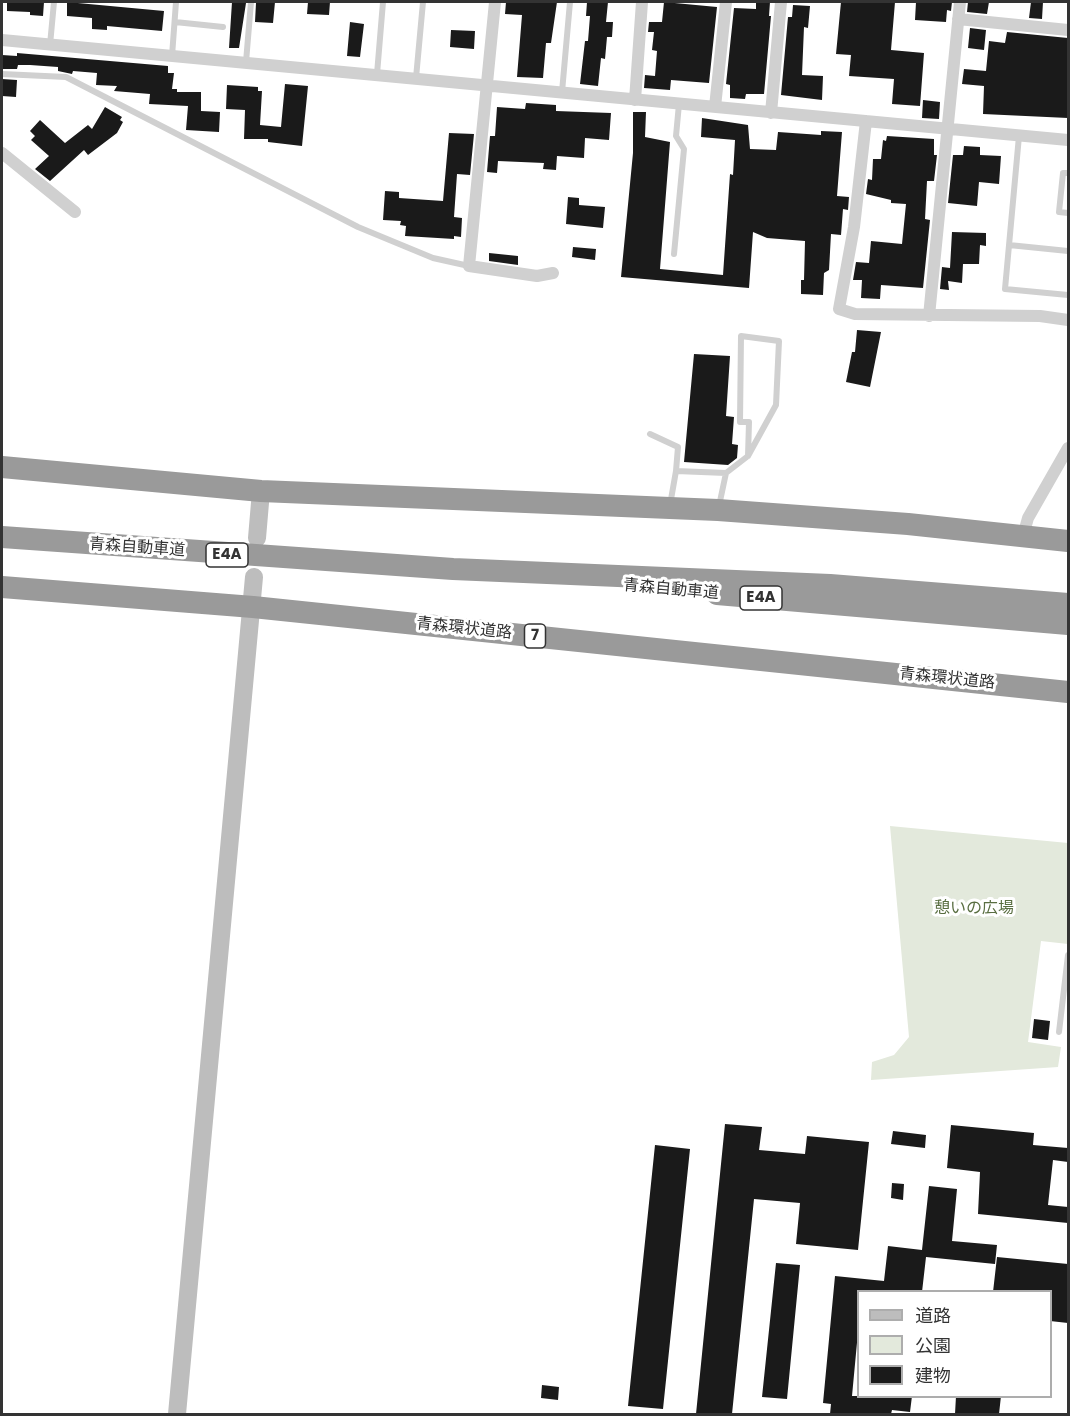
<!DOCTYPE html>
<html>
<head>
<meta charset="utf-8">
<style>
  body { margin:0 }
  #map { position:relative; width:1070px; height:1416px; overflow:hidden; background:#fff; font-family:Poppins,"Noto Sans JP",sans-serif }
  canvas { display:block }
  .frame { position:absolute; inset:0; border:3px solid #333; pointer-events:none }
  .legend { position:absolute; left:857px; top:1290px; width:195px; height:108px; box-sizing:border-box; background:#fff; border:2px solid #adadad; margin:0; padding:8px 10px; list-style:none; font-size:18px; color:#333 }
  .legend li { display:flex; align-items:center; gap:12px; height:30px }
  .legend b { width:30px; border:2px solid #adadad }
</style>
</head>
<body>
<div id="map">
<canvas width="1070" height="1416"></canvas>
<div class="frame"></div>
<ul class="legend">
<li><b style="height:8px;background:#bdbdbd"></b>道路</li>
<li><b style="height:16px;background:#e3e9dc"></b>公園</li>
<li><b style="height:16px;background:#1a1a1a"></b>建物</li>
</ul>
</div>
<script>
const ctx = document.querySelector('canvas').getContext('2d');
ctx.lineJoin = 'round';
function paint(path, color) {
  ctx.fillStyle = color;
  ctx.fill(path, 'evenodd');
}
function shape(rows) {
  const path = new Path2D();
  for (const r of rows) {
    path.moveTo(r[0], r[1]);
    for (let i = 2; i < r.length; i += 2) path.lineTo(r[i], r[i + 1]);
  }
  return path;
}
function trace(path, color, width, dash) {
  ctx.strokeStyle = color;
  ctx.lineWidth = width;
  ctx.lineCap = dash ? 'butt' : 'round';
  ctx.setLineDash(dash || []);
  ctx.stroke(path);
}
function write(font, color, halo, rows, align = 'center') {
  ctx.font = font + ' Poppins,"Noto Sans JP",sans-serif';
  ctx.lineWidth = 6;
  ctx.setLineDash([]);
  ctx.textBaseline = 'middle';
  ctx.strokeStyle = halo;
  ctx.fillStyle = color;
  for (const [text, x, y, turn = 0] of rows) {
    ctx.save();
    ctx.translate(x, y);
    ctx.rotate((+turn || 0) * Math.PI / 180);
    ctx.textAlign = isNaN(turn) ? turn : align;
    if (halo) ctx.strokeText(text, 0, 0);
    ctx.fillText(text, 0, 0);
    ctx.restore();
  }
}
paint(shape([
  [890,826,1068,843,1068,944,1041,941,1028,1042,1061,1047,1058,1067,871,1080,872,1062,894,1055,909,1037]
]), '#e3e9dc');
paint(shape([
  [7,2,44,2,43,16,30,15,30,12,7,11],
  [67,2,164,11,162,31,107,26,107,30,92,29,92,18,67,16],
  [232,2,246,3,239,48,229,48],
  [262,2,275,2,273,23,255,22,256,3],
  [308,2,330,2,329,15,307,14],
  [506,2,557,2,551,43,546,43,543,78,517,77,522,15,505,14],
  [587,2,608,2,606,22,613,22,612,37,607,37,605,59,601,58,598,86,580,84,585,41,588,41,590,16,586,16],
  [664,2,717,7,709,83,671,80,670,90,644,88,645,75,655,76,657,51,652,50,654,32,648,32,649,22,662,22],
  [756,2,770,2,769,16,771,16,764,94,746,94,745,99,730,98,730,85,726,84,734,8,756,9],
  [841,2,895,2,891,50,924,53,920,106,892,104,894,79,849,76,851,55,836,54],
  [916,2,952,2,951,11,947,10,946,22,915,20],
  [968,2,989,2,987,14,967,12],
  [1031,2,1043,2,1042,19,1029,18],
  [793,5,810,6,808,28,804,27,802,75,823,76,822,100,781,95,788,17,792,17],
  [350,22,364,24,360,57,347,56],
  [970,28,986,30,984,50,968,48],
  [451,30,475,31,474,49,450,47],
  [1007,32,1068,38,1068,118,983,114,984,86,962,84,964,69,986,71,989,41,1005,43],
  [17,53,168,66,168,73,174,73,172,89,177,89,177,92,201,92,201,111,220,112,219,132,186,130,188,106,149,104,150,94,114,91,117,86,96,85,97,73,73,71,72,74,58,71,58,67,30,65,18,65,17,69,2,69,2,55,17,56],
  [2,79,17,80,16,97,2,96],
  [285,84,308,86,302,146,268,142,268,139,244,139,245,110,226,109,227,85,258,87,258,91,262,91,260,125,281,127],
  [923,100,940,102,939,119,922,118],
  [526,103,556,105,556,111,611,113,609,140,585,138,584,158,557,156,556,170,543,169,544,163,498,161,497,173,487,172,490,136,495,136,497,107,525,109],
  [105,107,122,117,120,120,123,122,117,133,88,155,84,150,50,181,35,169,49,156,31,140,35,136,30,131,40,120,65,143,88,125,92,129],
  [633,112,646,112,645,137,670,142,660,269,723,275,730,174,733,175,735,140,701,137,702,118,748,125,750,149,776,150,778,132,821,135,821,131,842,132,837,196,849,197,848,210,843,209,841,235,831,234,829,270,824,273,823,295,801,294,801,280,804,280,805,241,767,238,753,232,749,288,621,277,633,153],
  [449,133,474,134,470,175,457,174,454,217,462,218,461,237,454,236,454,239,405,236,406,226,400,225,401,221,383,220,385,191,399,192,399,198,443,201],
  [887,136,934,139,934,155,937,155,934,181,927,181,925,219,930,220,923,288,881,285,880,299,861,298,862,280,853,280,856,262,869,263,871,241,902,244,906,204,891,203,891,200,866,194,868,179,872,180,873,159,881,159,883,140,886,141],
  [964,146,980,147,980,155,1001,156,999,184,979,182,977,206,948,203,953,155,963,155],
  [568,197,579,198,579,205,605,207,603,228,566,224],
  [952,232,986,233,986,246,980,245,979,264,963,264,962,283,948,281,949,290,940,289,942,267,950,268],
  [573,247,596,249,595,260,572,257],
  [489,253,518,256,518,265,489,261],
  [857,330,881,332,870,387,846,382,852,352,855,352],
  [694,354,730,356,726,416,734,417,732,444,738,445,737,458,728,465,684,462],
  [1034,1019,1050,1021,1048,1040,1032,1038],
  [725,1124,762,1127,759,1150,805,1154,807,1136,869,1142,858,1250,796,1244,800,1203,754,1199,732,1414,696,1414],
  [951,1125,1034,1133,1033,1145,1068,1148,1068,1162,1053,1160,1048,1205,1068,1207,1068,1223,978,1214,980,1172,947,1168],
  [893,1131,926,1135,925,1148,891,1144],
  [655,1145,690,1149,663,1409,628,1406],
  [892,1183,904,1184,903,1200,891,1198],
  [929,1186,957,1189,952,1241,997,1245,995,1264,926,1257,922,1292,858,1292,858,1332,852,1396,912,1396,910,1412,892,1410,891,1414,830,1414,831,1404,823,1403,835,1276,884,1281,888,1246,922,1250],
  [997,1257,1068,1264,1068,1323,1050,1321,1050,1292,993,1292],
  [776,1263,800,1265,787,1399,762,1397],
  [542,1385,559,1387,558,1400,541,1398],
  [956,1396,1001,1396,999,1414,955,1414]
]), '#1a1a1a');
trace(shape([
  [175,22,223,27],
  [50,45,54,2],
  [172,56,176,2],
  [246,62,251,2],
  [2,74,66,77,358,227,433,258,469,266],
  [377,74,383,2],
  [416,78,423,2],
  [562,92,570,2],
  [1019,136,1005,289,1068,295],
  [1068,173,1063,173,1059,212,1068,213],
  [1009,245,1068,251],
  [674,254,684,149,676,136,679,104],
  [650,434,678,447,676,471],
  [726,473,748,456,776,405,779,341,741,336,740,422,749,422,748,456],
  [670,505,676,471,726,473,719,506],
  [1059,1032,1068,955]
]), '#d0d0d0', 6);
trace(shape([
  [495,2,469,266,537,276,553,273],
  [958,19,1068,30],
  [2,40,1068,140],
  [635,100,642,2],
  [715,107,726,2],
  [771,113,781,2],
  [866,121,854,227,839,309,855,314,1040,316,1068,320],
  [2,153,75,212],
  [929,316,960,2],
  [1023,536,1028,518,1068,448]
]), '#d0d0d0', 12);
trace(shape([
  [257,538,261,491],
  [177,1414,254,577]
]), '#bdbdbd', 18);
trace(shape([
  [2,467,261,491,718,510,908,524,1068,541],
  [2,537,453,569,830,585,1068,604],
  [2,587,253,607,1068,692],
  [717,594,1068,624]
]), '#9a9a9a', 22);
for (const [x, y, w] of [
  [227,555,42],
  [761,598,42],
  [535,636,21]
]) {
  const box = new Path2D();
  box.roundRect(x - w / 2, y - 12, w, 24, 4.5);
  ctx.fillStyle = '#fff';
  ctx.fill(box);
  trace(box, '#333', 1.5);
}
write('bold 15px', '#333', null, [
  ["E4A",227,555],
  ["E4A",761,598],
  ["7",535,636]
]);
write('16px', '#333', '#fff', [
  ["青森自動車道",137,548,4],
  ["青森自動車道",671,590,5],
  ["青森環状道路",464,629,6],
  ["青森環状道路",947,679,6]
]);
write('16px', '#596e41', '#fff', [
  ["憩いの広場",974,909]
]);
</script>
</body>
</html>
